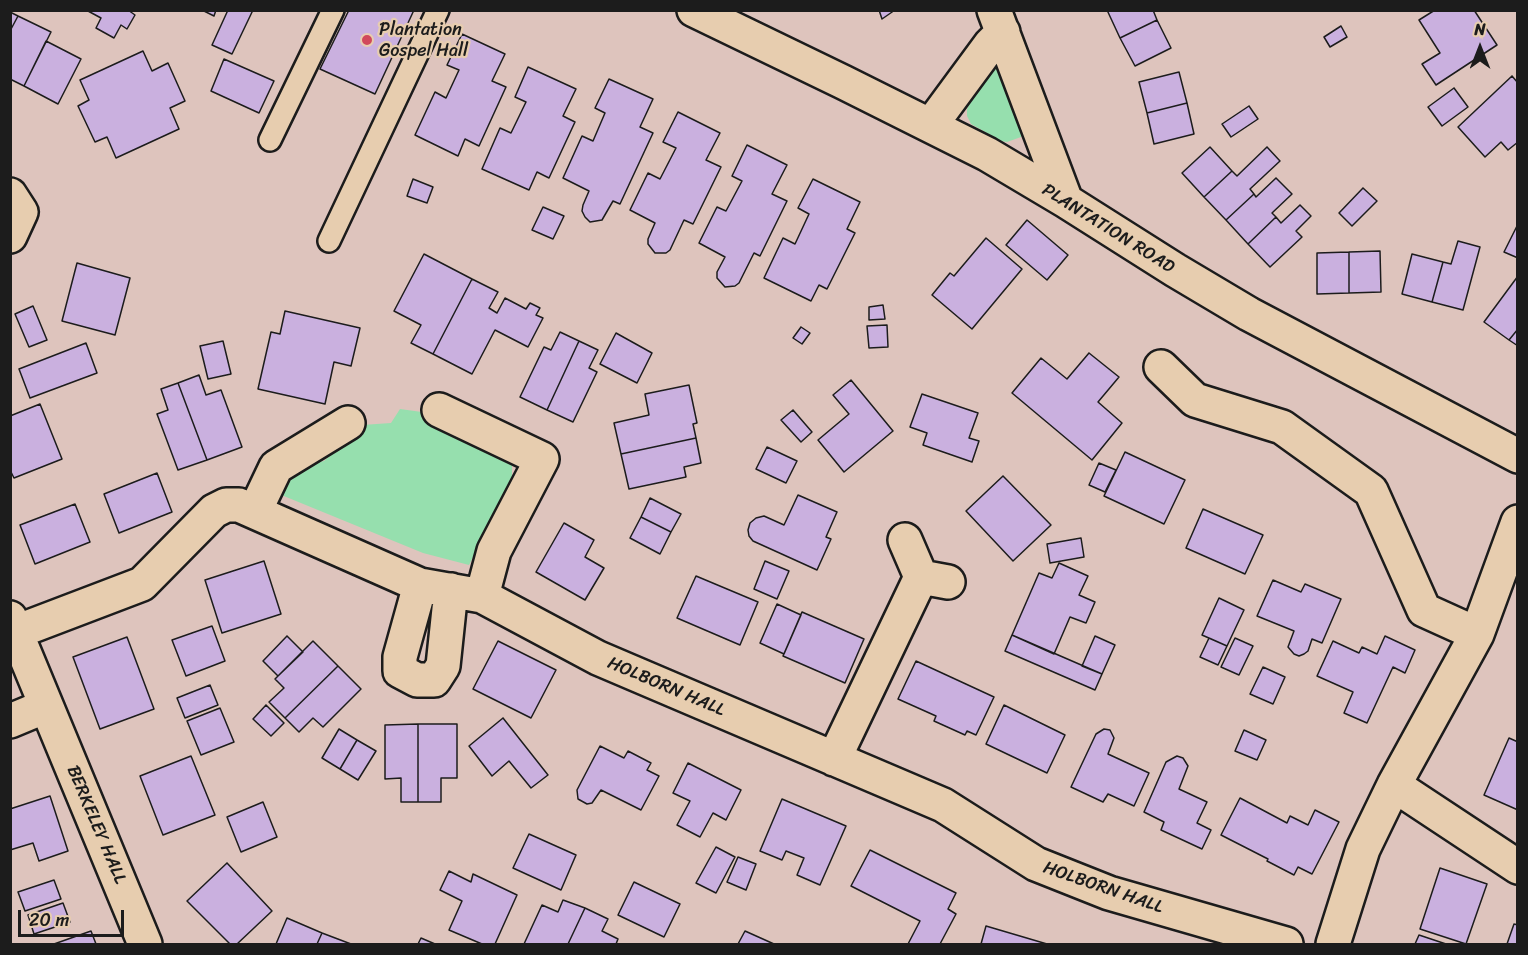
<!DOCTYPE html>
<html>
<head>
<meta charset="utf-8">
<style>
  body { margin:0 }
  #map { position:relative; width:1528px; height:955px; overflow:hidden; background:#dec4bd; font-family:Sriracha,sans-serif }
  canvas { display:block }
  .frame { position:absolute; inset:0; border:12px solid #1c1c1c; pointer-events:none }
  .north { position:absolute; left:1450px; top:18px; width:60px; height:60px; -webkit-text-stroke:4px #e7cdaf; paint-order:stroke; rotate:0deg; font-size:16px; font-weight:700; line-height:24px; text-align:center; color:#1c1c1c }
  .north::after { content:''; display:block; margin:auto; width:21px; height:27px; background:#1c1c1c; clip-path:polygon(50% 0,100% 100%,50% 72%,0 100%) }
  .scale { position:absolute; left:18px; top:910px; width:106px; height:27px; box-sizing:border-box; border:3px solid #1c1c1c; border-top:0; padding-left:8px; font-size:18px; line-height:21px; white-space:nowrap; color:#1c1c1c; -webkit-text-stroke:4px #e7cdaf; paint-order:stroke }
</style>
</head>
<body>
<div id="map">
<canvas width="1528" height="955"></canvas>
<div class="frame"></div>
<div class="north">N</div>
<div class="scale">20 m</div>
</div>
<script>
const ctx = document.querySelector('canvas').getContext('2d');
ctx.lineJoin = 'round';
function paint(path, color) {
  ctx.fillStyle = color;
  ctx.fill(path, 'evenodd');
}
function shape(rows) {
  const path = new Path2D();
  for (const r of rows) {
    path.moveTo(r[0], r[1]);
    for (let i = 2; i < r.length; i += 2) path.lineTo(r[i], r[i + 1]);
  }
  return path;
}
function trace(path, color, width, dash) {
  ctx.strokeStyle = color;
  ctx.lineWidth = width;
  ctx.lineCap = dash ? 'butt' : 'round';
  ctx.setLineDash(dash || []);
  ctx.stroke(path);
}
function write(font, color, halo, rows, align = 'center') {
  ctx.font = font + ' Sriracha,sans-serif';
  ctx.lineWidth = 4.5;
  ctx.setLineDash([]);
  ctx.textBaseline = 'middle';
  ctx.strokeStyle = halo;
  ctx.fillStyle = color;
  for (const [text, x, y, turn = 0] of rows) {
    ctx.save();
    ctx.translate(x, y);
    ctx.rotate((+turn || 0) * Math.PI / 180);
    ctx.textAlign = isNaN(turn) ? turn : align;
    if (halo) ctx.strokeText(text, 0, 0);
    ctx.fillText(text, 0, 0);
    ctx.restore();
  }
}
paint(shape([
  [996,64,998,64,1023,132,1021,137,1007,142,1001,141,971,124,967,116,967,109,978,85],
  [400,409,429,413,506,454,512,464,512,480,469,565,423,553,274,492,283,478,308,464,324,461,362,425,391,423]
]), '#96dfae');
const building = shape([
  [128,10,135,15,127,29,121,25,114,38,96,28,101,18,88,11,128,10],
  [202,10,216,10,214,16,202,10],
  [228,10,253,10,232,54,212,45,228,10],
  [349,10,414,10,375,94,320,69,349,10],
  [879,10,895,10,882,19,879,10],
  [1107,10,1153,10,1157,20,1120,38,1107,10],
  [1435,10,1474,10,1497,45,1436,85,1422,64,1440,53,1419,20,1435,10],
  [10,12,18,16,10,31,10,12],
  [18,16,51,32,24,86,10,79,10,31,18,16],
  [1157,20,1171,48,1135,66,1120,38,1157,20],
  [1341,26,1347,37,1330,47,1324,37,1341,26],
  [462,34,505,54,492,81,506,87,479,146,465,139,458,156,415,135,435,92,446,98,459,70,447,65,462,34],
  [46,41,81,59,58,104,24,86,46,41],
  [143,51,152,71,168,63,185,101,170,108,179,129,116,158,107,137,95,142,78,106,89,100,80,80,143,51],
  [224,59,274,81,259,113,211,91,224,59],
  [528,67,576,89,563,116,575,122,549,178,537,172,529,190,482,169,500,128,511,133,526,102,515,97,528,67],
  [1179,72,1187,103,1147,113,1139,82,1179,72],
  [1512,76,1518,83,1518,142,1508,150,1501,142,1485,157,1458,127,1512,76],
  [609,79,653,99,640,127,653,133,620,204,613,201,602,220,590,222,585,217,582,211,583,205,589,191,563,178,582,136,593,141,605,113,595,108,609,79],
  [1454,88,1468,107,1442,126,1428,107,1454,88],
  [1187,103,1194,134,1154,144,1147,113,1187,103],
  [1249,106,1258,119,1231,137,1222,124,1249,106],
  [678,112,720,133,706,160,721,167,693,224,684,220,670,250,666,253,655,253,648,244,648,239,655,223,630,210,648,173,660,179,676,148,663,142,678,112],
  [747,145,787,165,772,194,787,201,760,256,754,253,739,283,735,286,725,287,717,278,717,272,725,257,699,243,717,207,726,211,742,181,732,176,747,145],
  [1210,147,1232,171,1204,197,1182,173,1210,147],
  [1267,147,1280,161,1250,189,1254,194,1226,220,1204,197,1232,171,1237,176,1267,147],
  [1276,178,1292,194,1272,213,1276,217,1248,244,1226,220,1254,194,1256,197,1276,178],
  [413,179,433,187,427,203,407,196,413,179],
  [813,179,860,202,847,229,855,233,827,289,819,285,811,301,764,278,783,238,795,244,809,214,798,208,813,179],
  [1363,188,1377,201,1352,226,1339,213,1363,188],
  [1300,205,1311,216,1296,231,1302,237,1270,267,1248,244,1276,217,1281,223,1300,205],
  [543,207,564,216,553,239,532,230,543,207],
  [1027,220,1068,255,1047,280,1006,245,1027,220],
  [1518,224,1518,258,1504,252,1518,224],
  [986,238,1022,269,972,329,932,295,950,273,954,276,986,238],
  [1458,241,1480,247,1463,310,1432,302,1443,262,1451,264,1458,241],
  [1380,251,1381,292,1349,293,1349,252,1380,251],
  [1349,252,1349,293,1317,294,1317,253,1349,252],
  [424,254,472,279,433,354,411,343,421,325,394,311,424,254],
  [1412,254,1443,262,1432,302,1402,294,1412,254],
  [77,263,130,278,115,335,62,321,77,263],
  [1518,276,1518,329,1509,340,1484,322,1518,276],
  [472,279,498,292,489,308,497,313,505,298,526,309,530,303,540,308,536,315,543,318,528,347,495,330,472,374,433,354,472,279],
  [883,305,885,319,869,320,869,307,883,305],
  [33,306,47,340,29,347,15,314,33,306],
  [285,311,360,328,351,366,334,362,325,404,258,389,271,332,280,334,285,311],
  [887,325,888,347,869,348,867,326,887,325],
  [801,327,810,333,802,344,793,338,801,327],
  [1518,329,1518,346,1509,340,1518,329],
  [560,332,579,341,547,410,520,397,544,347,551,350,560,332],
  [616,333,652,353,637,383,600,364,616,333],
  [223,341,231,374,208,379,200,346,223,341],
  [579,341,598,350,589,368,597,372,573,422,547,410,579,341],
  [86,343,97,373,30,398,19,369,86,343],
  [1089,353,1119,377,1098,402,1122,423,1092,460,1012,393,1041,358,1067,379,1089,353],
  [199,375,206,395,221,390,242,447,207,460,178,383,199,375],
  [851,380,893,431,844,472,818,440,849,414,833,395,851,380],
  [178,383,207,460,178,470,157,414,168,410,161,389,178,383],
  [689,385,697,423,693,424,696,438,621,454,614,423,649,415,645,394,689,385],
  [922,394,978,413,969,438,979,441,972,462,923,445,927,433,910,427,922,394],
  [40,404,62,459,14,478,10,470,10,416,40,404],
  [793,410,812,432,801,442,781,420,793,410],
  [696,438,701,463,684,467,686,477,629,489,621,454,696,438],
  [767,447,797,461,786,483,756,469,767,447],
  [1125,452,1185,480,1164,524,1104,496,1125,452],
  [1099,463,1116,470,1105,492,1089,485,1099,463],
  [157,473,172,512,119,533,104,494,157,473],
  [1003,476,1051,525,1013,561,966,511,1003,476],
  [798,495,837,512,826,537,831,539,817,570,753,541,749,536,748,530,750,523,756,518,764,516,784,525,798,495],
  [650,498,681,514,671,532,641,517,650,498],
  [75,504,90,542,35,564,20,525,75,504],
  [1203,509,1263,535,1245,574,1186,548,1203,509],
  [641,517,671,532,660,554,630,538,641,517],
  [564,523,594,540,585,557,604,568,585,600,536,572,564,523],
  [1081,538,1084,557,1050,563,1047,544,1081,538],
  [264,561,281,614,222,633,205,580,264,561],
  [765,561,789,571,777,599,754,589,765,561],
  [1059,563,1088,576,1079,595,1095,602,1086,623,1070,617,1054,654,1012,635,1039,573,1052,578,1059,563],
  [696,576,758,602,740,645,677,618,696,576],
  [1273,580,1301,592,1305,584,1341,599,1322,643,1312,639,1308,651,1304,654,1299,656,1294,654,1288,647,1294,631,1257,616,1273,580],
  [1219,598,1244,610,1227,646,1202,635,1219,598],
  [777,604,801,615,784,654,760,643,777,604],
  [802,612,864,639,845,683,783,656,802,612],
  [212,626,225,661,186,676,172,640,212,626],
  [1012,635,1102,674,1095,690,1005,651,1012,635],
  [287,636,303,652,278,676,263,661,287,636],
  [1095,636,1115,645,1102,674,1082,666,1095,636],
  [1385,636,1415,650,1405,673,1393,667,1367,723,1344,713,1353,692,1317,676,1333,641,1359,653,1362,647,1377,654,1385,636],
  [127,637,154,709,100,729,73,657,127,637],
  [1209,638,1227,646,1218,665,1200,657,1209,638],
  [1235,638,1253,646,1239,675,1221,667,1235,638],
  [313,641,338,666,285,718,269,702,284,688,275,679,313,641],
  [498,641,556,670,531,718,473,689,498,641],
  [916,661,994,697,976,735,967,731,965,735,934,721,936,716,898,699,916,661],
  [338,666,361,689,323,727,313,718,299,732,285,718,338,666],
  [1263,667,1285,677,1273,704,1250,694,1263,667],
  [210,685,218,705,185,718,177,698,210,685],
  [266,705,284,723,271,736,253,719,266,705],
  [1004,705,1065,735,1047,773,986,744,1004,705],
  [220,708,234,742,201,755,187,721,220,708],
  [503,718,548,775,531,788,509,761,492,776,469,746,503,718],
  [418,724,457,724,457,778,441,778,441,802,418,802,418,724],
  [418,724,418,802,401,802,401,778,385,779,385,725,418,724],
  [339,729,357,740,340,769,322,758,339,729],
  [1104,729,1110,730,1114,738,1108,754,1149,773,1134,806,1108,794,1103,802,1071,787,1096,734,1104,729],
  [1244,730,1266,740,1257,760,1235,751,1244,730],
  [1509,738,1518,742,1518,810,1484,795,1509,738],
  [357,740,376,751,358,780,340,769,357,740],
  [600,746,624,758,628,751,651,763,647,770,659,776,641,810,601,790,592,803,587,804,578,799,577,790,600,746],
  [191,756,215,815,163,835,140,776,191,756],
  [1177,756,1183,758,1188,766,1179,789,1207,802,1197,823,1211,830,1202,849,1161,830,1164,822,1144,812,1166,762,1177,756],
  [688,763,741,790,726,820,713,813,700,837,677,825,690,801,673,793,688,763],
  [50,796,68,851,39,861,33,843,10,850,10,809,50,796],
  [1240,798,1287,823,1290,816,1308,825,1315,810,1339,822,1312,874,1298,867,1294,875,1267,861,1268,859,1221,835,1240,798],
  [782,799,846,826,820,885,797,875,804,858,786,851,782,860,760,851,782,799],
  [263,802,277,837,241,852,227,817,263,802],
  [529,834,576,855,561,890,513,868,529,834],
  [716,847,735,857,716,893,696,883,716,847],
  [870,850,956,893,948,909,956,914,940,944,908,944,920,921,851,886,870,850],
  [738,857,756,864,746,890,727,882,738,857],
  [227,863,272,911,237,944,230,944,187,901,227,863],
  [1440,868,1487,884,1466,944,1420,929,1440,868],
  [449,871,471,882,473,874,517,895,495,944,482,944,449,930,462,901,440,890,449,871],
  [54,880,61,899,25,911,18,892,54,880],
  [634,882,680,904,664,937,618,915,634,882],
  [563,900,585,908,568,944,524,944,542,905,558,912,563,900],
  [63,903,70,922,34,934,28,915,63,903],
  [585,908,608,919,602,931,618,939,616,944,568,944,585,908],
  [287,918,322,933,317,944,276,944,287,918],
  [1514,924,1518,925,1518,944,1507,944,1514,924],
  [986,926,1047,944,981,944,986,926],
  [91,931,96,944,54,944,91,931],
  [745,931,774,944,738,944,745,931],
  [322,933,351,944,317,944,322,933],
  [1419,935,1446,944,1415,944,1419,935],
  [421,938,435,944,418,944,421,938]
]);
paint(building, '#cab0df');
trace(building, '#1c1c1c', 1.5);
const service = shape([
  [270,140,333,10],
  [329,241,438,10]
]);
const minor = shape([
  [694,10,843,82,987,154,1066,201,1175,270,1249,314,1518,456],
  [994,10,1066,201],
  [931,125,990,45,1003,32],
  [10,195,21,212,10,236],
  [1161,367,1195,400,1282,427,1371,491,1424,610,1477,634],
  [439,410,542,459,494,551,482,596],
  [255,511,276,467,348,423],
  [921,577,948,582],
  [420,585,400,657,400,671,417,680,434,680,443,666,451,590],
  [10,618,145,944],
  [16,632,142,584,214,511,226,505,239,505,420,585,482,596,598,658,943,805,1036,864,1109,893,1286,944],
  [10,721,46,706],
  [834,759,921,577,905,540],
  [1394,785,1518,867],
  [1333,944,1363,849,1394,785,1477,634,1518,522]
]);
trace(service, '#1c1c1c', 26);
trace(minor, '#1c1c1c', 38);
trace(service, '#e7cdaf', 21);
trace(minor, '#e7cdaf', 33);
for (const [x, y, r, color] of [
  [367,40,6,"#d1495b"]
]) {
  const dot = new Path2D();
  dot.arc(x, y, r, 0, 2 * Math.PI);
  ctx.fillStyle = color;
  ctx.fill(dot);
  trace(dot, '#e7cdaf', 2);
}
write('18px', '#1c1c1c', '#e7cdaf', [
  ["Plantation",379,30],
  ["Gospel Hall",379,51]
], 'left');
write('18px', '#1c1c1c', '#e7cdaf', [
  ["PLANTATION ROAD",1108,229,32],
  ["HOLBORN HALL",666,687,23],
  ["BERKELEY HALL",96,825,67],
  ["HOLBORN HALL",1103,888,19]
]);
</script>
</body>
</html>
